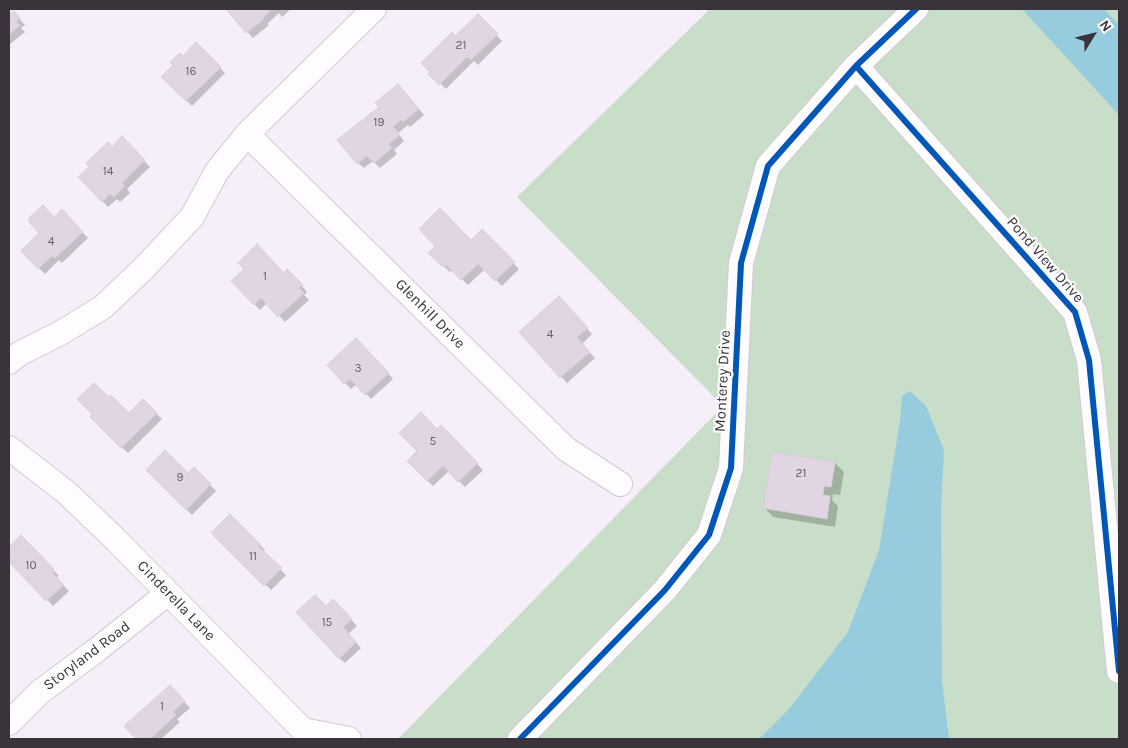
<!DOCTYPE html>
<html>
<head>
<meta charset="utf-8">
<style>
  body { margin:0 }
  #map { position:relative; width:1128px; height:748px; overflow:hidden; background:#f6eef9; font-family:Karla,sans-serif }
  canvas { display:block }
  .frame { position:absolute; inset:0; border:10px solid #3a333c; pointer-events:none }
  .north { position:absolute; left:1068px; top:10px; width:50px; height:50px; -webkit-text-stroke:4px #fdfdfd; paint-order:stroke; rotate:54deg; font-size:14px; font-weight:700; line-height:20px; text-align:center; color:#3a333c }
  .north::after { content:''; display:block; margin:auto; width:18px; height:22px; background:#3a333c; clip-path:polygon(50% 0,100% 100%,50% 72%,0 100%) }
</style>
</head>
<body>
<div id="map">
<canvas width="1128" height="748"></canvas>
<div class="frame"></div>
<div class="north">N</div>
</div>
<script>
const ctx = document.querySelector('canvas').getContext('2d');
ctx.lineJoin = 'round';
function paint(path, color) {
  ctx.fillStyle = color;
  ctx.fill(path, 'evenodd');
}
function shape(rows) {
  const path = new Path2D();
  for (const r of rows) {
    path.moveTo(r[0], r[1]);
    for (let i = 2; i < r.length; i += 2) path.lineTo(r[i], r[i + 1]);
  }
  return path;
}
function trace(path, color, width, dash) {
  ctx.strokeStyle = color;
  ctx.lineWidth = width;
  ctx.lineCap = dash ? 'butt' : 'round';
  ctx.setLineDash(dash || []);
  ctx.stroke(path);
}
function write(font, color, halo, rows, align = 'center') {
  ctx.font = font + ' Karla,sans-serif';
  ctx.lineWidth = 4.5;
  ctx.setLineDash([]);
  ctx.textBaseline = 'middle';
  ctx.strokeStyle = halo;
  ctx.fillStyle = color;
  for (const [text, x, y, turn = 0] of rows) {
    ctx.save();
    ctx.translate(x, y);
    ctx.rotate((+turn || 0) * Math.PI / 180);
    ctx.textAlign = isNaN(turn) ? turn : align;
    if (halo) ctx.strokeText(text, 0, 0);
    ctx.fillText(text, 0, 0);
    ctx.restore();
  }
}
paint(shape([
  [710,9,1119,9,1119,739,398,739,723,406,517,197]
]), '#c9dec9');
paint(shape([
  [1022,9,1104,9,1119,25,1119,115],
  [910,391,926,406,944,450,941,508,942,681,949,739,759,739,789,709,848,632,879,550,900,421,902,396]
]), '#96ccde');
paint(shape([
  [228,9,291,9,282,17,279,13,267,24,269,25,253,38,227,10],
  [9,12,12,15,14,13,25,25,21,28,25,32,9,45],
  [478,16,502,41,478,65,474,61,446,89,430,74,456,38],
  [196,44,225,73,192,106,163,77],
  [404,91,424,115,410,127,408,125,398,133,404,141,394,150,397,154,380,168,373,161,364,168,358,163],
  [122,138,150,167,127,189,130,193,120,202,117,199,108,207,80,177],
  [62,211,88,238,62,263,59,260,45,274,22,251],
  [482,231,519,269,502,286,485,269,468,285,452,270,450,272,430,253,471,241],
  [284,274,293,276,307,292,304,295,309,300,285,322,267,303,260,310,233,281],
  [564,304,592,334,582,344,595,358,567,383,521,333],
  [362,345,393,379,371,399,357,384,351,389,328,365],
  [143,401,162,419,128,453,91,417,129,414],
  [441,426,483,470,465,487,449,471,433,486,408,461],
  [835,463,844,472,840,495,833,494,832,500,838,506,835,527,773,517,765,508],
  [194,468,216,491,192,515,147,470,188,474],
  [230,516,265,550,263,552,286,575,271,590,213,533],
  [21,537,59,576,56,578,69,591,53,606,9,560,9,549],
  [333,601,357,626,348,634,361,648,345,663,339,658,326,608],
  [170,686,190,708,177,719,180,722,161,739,138,739,126,726]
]), '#0003');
const building = shape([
  [226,9,272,9,263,17,264,19,246,33,226,9],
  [9,11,11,14,14,11,20,18,16,22,20,25,9,35,9,11],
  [478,14,498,34,471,60,467,57,439,85,428,74,430,72,421,63,452,32,455,36,478,14],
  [196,42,221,67,186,101,161,77,173,65,170,62,180,53,183,56,196,42],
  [398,84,419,109,403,122,401,120,393,127,400,135,389,144,392,148,374,163,367,156,357,164,337,140,379,107,375,103,398,84],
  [122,136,145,160,122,183,125,186,114,197,110,194,102,202,78,177,89,167,86,163,108,142,112,147,122,136],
  [43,205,54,217,62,209,83,232,55,258,52,256,38,269,21,251,39,233,29,222,30,220,28,219,43,205],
  [440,208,471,240,482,229,515,262,495,281,478,264,461,280,446,265,443,267,428,253,435,246,419,229,440,208],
  [257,244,284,273,287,269,303,285,299,288,304,293,278,317,261,298,254,305,231,281,244,269,238,263,257,244],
  [559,296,588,328,577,337,590,352,560,378,519,332,559,296],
  [356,338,389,373,365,395,350,379,344,384,327,365,356,338],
  [94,383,109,397,111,395,129,413,143,399,157,413,121,448,90,417,92,414,77,399,94,383],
  [421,412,437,429,441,425,478,463,458,482,443,466,427,481,407,461,417,451,399,433,421,412],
  [165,450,188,473,194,467,211,484,186,510,146,470,165,450],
  [772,452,835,462,831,487,824,486,823,495,830,496,827,519,763,508,772,452],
  [230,514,260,544,258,546,282,568,264,586,211,533,230,514],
  [21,535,54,569,52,572,64,585,46,601,9,562,9,547,21,535],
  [315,595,326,606,333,599,352,619,343,627,356,642,339,659,296,612,315,595],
  [170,685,185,701,173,712,176,715,150,739,136,739,124,726,170,685]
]);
paint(building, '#e1d5e4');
trace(building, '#d6cfd8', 1);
const minor = shape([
  [856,66,1075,312,1089,360,1119,671],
  [247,134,566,449,620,484],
  [9,362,19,354,64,331,103,307,144,268,192,217,217,171,247,134,374,9],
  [9,448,67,493,115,539,303,730,349,739],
  [9,723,40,692,98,649,168,593],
  [520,739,665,590,709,535,731,468,741,263,768,166,856,66,916,9]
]);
trace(minor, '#d1cad3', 26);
trace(minor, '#fefcfe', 24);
trace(shape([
  [856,66,1075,312,1089,360,1119,671],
  [520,739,665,590,709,535,731,468,741,263,768,166,856,66,916,9]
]), '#0057b8', 6);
write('12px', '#665d68', null, [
  ["21",461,46],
  ["16",191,72],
  ["19",379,123],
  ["14",108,172],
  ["4",51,242],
  ["1",265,277],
  ["4",550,335],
  ["3",358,369],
  ["5",433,442],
  ["21",801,474],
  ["9",180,478],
  ["11",253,557],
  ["10",31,566],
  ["15",327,623],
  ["1",162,707]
]);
write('15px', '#3a333c', '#fdfdfd', [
  ["Pond View Drive",1045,260,49],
  ["Glenhill Drive",430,314,45],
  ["Monterey Drive",723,381,-87],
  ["Cinderella Lane",176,601,46],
  ["Storyland Road",87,656,-37]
]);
</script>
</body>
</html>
